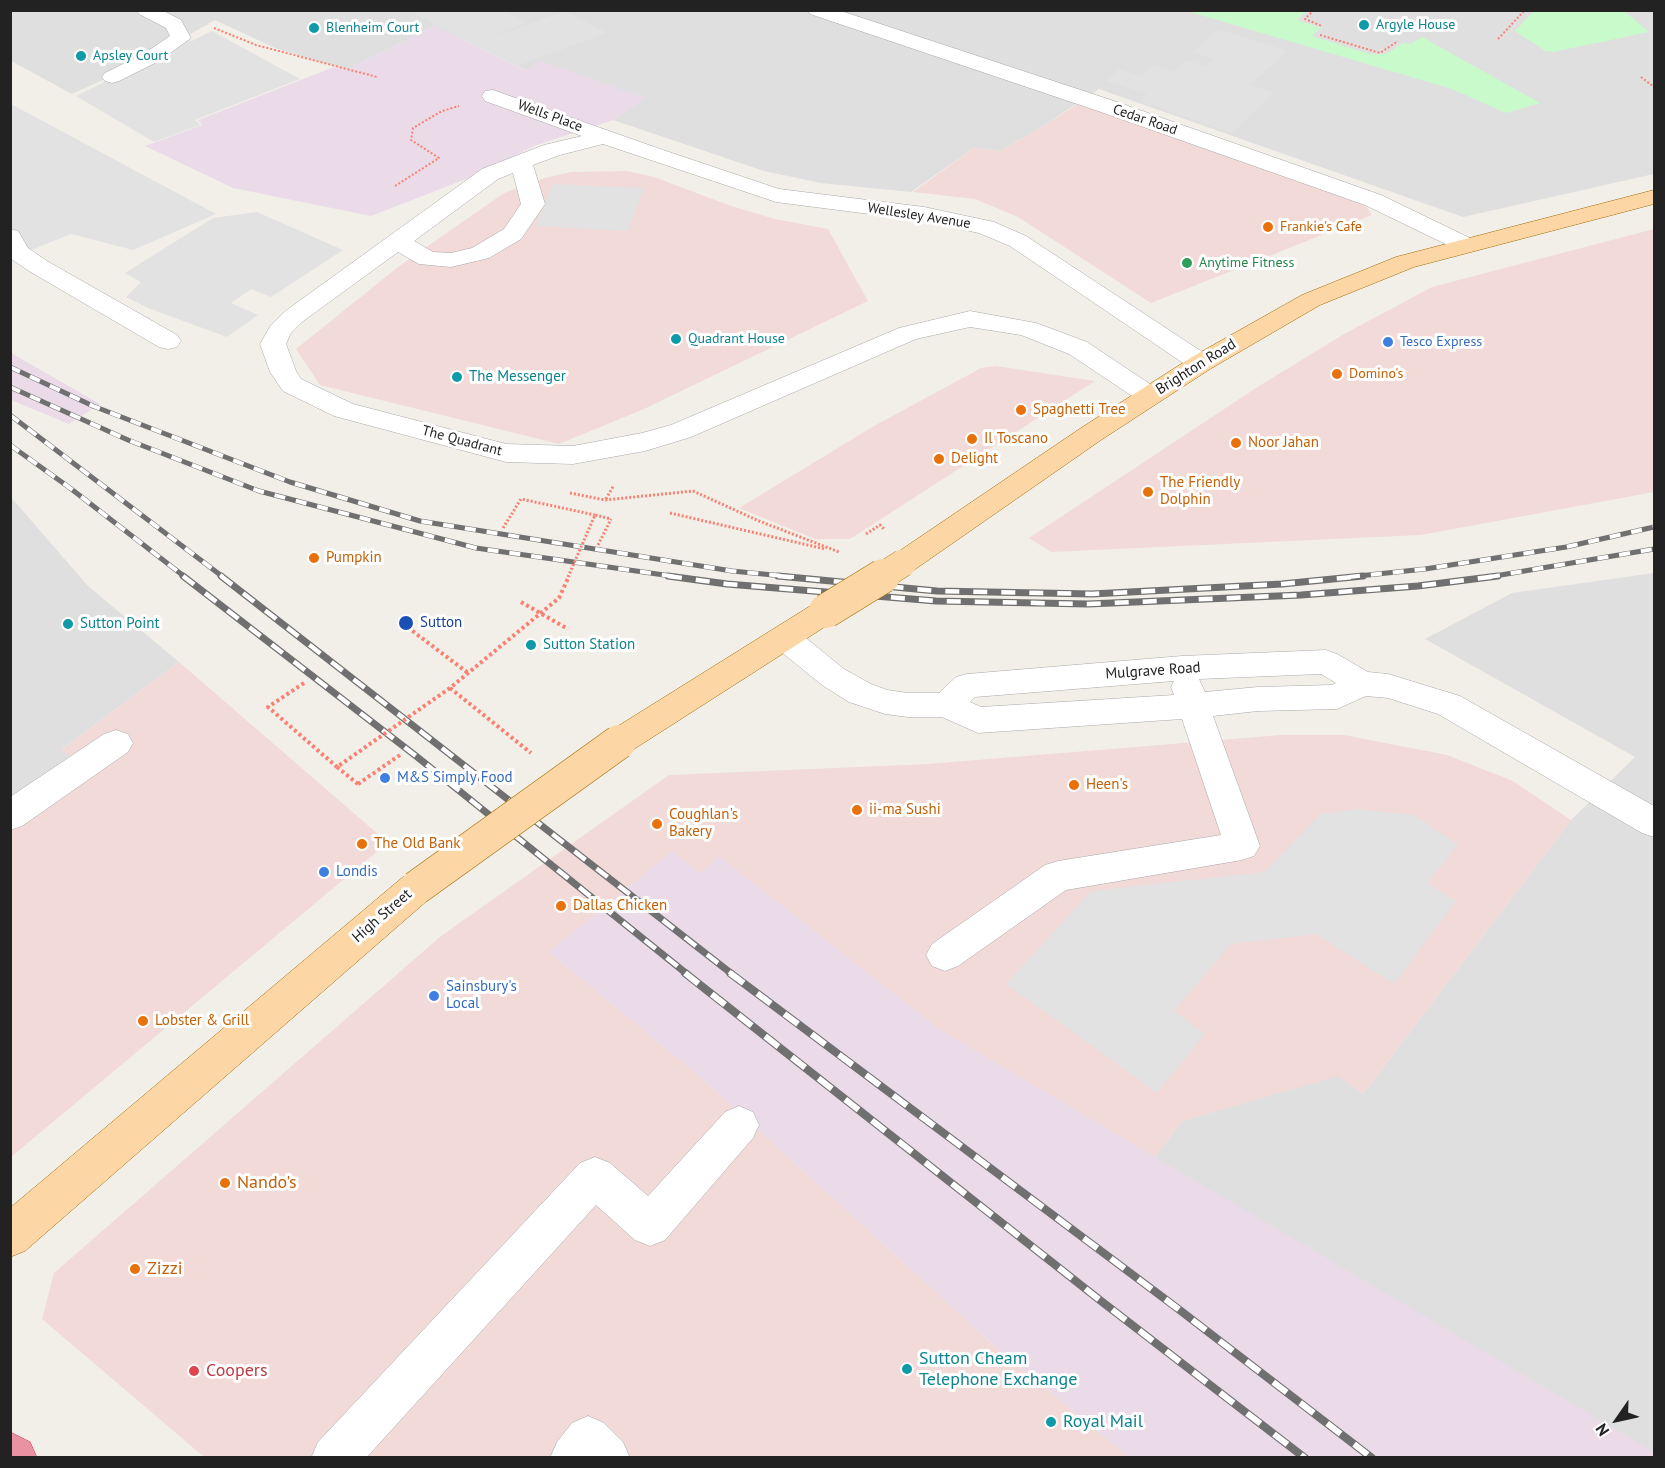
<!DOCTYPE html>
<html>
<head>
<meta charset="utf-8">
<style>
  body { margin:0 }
  #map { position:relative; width:1665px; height:1468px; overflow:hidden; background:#f2efe9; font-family:"PT Sans",sans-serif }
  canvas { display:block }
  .frame { position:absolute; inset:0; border:12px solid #222; pointer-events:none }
  .north { position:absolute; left:1587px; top:1390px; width:60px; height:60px; -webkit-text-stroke:4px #fff; paint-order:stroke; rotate:236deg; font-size:16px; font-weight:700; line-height:24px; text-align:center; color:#222 }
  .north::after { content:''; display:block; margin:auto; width:21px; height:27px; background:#222; clip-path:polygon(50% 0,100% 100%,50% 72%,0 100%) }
</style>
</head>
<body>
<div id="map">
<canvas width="1665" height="1468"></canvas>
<div class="frame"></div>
<div class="north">N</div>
</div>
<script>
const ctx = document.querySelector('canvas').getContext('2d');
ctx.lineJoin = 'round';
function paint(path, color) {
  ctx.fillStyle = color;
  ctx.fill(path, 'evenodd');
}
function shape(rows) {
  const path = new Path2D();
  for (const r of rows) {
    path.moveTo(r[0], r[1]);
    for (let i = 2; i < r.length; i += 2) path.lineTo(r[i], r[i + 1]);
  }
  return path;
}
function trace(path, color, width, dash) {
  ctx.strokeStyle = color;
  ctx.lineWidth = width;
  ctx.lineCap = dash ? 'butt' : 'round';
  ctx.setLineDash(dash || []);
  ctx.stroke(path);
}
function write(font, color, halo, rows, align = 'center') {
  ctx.font = font + ' "PT Sans",sans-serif';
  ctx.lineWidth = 6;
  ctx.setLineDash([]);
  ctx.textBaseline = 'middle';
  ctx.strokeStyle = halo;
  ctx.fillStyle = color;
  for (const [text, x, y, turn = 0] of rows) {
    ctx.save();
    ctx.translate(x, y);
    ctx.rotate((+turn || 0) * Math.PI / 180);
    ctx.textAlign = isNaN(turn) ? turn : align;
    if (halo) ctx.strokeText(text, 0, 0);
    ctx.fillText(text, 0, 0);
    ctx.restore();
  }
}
paint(shape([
  [10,11,1654,11,1654,174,1463,217,1099,89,1037,130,1000,151,974,148,911,192,821,183,764,171,613,120,644,98,525,70,435,26,346,70,275,48,215,20,138,64,72,94,11,61],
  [10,496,88,586,179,662,62,749,72,758,10,799],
  [1654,573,1654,1457,1141,1176,1182,1121,1338,1075,1363,1094,1571,820,1635,757,1425,639,1512,593]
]), '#e0dfdf');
paint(shape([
  [1081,102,1365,205,1372,215,1151,303,1018,217,975,199,913,192,974,148,1000,151,1037,130],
  [627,171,654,177,731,206,775,219,828,229,868,301,644,409,559,444,320,385,296,349,398,267,504,193,545,178,571,172],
  [1654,229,1654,492,1421,535,1051,552,1029,538,1259,386,1344,334,1432,287],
  [996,366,1095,381,850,539,815,539,739,508,874,426,981,368],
  [179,662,378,834,379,850,11,1157,11,799,72,758,61,750],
  [1281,735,1344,735,1447,755,1513,781,1571,820,1363,1094,1338,1076,1182,1121,1141,1176,700,874,549,952,706,1082,1001,1352,1129,1457,204,1457,42,1319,54,1273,441,936,669,775,928,764]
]), '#f2dad9');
paint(shape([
  [435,26,524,70,540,61,645,98,613,120,534,146,479,174,371,216,233,188,145,146,202,125,198,120,334,67,346,70],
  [11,353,100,404,69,424,11,400],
  [672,851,700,874,719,856,939,1029,1654,1452,1654,1457,1129,1457,1001,1352,706,1082,549,952]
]), '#ebdbe8');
paint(shape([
  [1623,10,1649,32,1553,52,1545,51,1515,31,1534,11],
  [1187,11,1307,11,1297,20,1321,28,1312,36,1370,54,1386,54,1403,43,1411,44,1422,37,1540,103,1506,113,1452,89]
]), '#c8facc');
paint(shape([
  [565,11,607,33,516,66,410,11,505,11,527,22,489,38],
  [1218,29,1288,51,1250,85,1274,93,1232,133,1140,101,1147,94,1106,81,1119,69,1140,76,1154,64,1173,71,1187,60,1206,67,1213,59,1193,52],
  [212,31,300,79,195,120,200,125,154,142,76,96,160,54,181,38,192,41],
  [11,104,216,214,133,250,71,234,11,258],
  [553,184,644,188,628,231,536,226],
  [257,212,343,250,271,297,251,289,231,303,258,315,227,337,148,308,126,297,141,282,125,273,213,218],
  [1358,809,1414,815,1458,845,1427,883,1456,901,1394,984,1316,934,1231,944,1174,1011,1205,1034,1157,1093,1006,984,1091,891,1264,872,1321,814]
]), '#e2e2e2');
const minor = shape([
  [137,10,162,10,181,20,191,38,159,61,119,81,112,83,105,81,102,77,105,73,145,53,170,36,166,28,139,14,137,10],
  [808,10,838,10,1114,101,1381,195,1474,240,1478,245,1474,250,1466,252,1458,250,1365,205,1098,111,810,14,808,10],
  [493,90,663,150,779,189,924,207,994,222,1026,236,1210,357,1214,363,1210,369,1201,371,1192,369,1010,246,979,233,924,221,776,202,603,144,560,155,533,165,545,204,521,239,489,258,451,267,419,264,398,252,302,322,291,333,286,344,296,371,301,379,353,404,506,444,573,446,642,433,671,425,899,328,970,311,1036,323,1087,342,1159,390,1163,396,1159,402,1150,404,1141,402,1069,354,1021,335,970,327,916,339,691,437,645,451,573,464,506,462,334,416,283,391,270,372,260,344,271,325,284,312,482,169,544,145,582,136,485,101,482,96,485,91,493,90],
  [513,173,521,204,504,229,472,248,451,253,433,252,414,241,498,179,513,173],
  [10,229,18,231,28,248,47,261,177,335,181,341,177,347,168,349,159,347,29,271,10,258,10,229],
  [785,627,796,630,844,669,871,684,887,690,908,693,939,693,956,677,967,674,1182,656,1326,650,1337,654,1368,672,1388,674,1460,696,1654,806,1654,837,1642,833,1438,714,1388,698,1366,696,1337,709,1258,711,1213,716,1260,846,1254,856,1242,860,1066,890,958,966,945,971,932,966,926,955,932,944,1045,865,1058,861,1221,835,1182,719,978,733,942,717,908,717,885,714,849,702,822,685,774,646,769,638,774,630,785,627],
  [1321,674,1336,683,1332,685,1258,687,1205,692,1199,679,1321,674],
  [1174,681,1171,687,1174,695,981,707,970,702,975,697,1174,681],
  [116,730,128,734,133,743,128,752,22,826,10,830,10,797,104,734,116,730],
  [739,1106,753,1112,759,1125,753,1138,665,1240,650,1246,635,1240,596,1205,366,1458,311,1458,318,1442,580,1163,595,1157,610,1163,648,1196,725,1112,739,1106],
  [588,1416,604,1423,623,1442,630,1458,550,1458,557,1442,572,1423,588,1416]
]);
const major = shape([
  [1654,190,1654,204,1414,267,1320,305,1210,369,1101,440,914,570,903,573,892,570,888,563,892,556,1081,428,1192,357,1302,295,1396,257,1654,190],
  [826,600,837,603,841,611,837,619,631,751,619,755,607,751,602,742,607,733,815,603,826,600],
  [416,873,429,877,434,888,429,899,25,1251,10,1257,10,1208,403,877,416,873]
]);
const highway = shape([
  [10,1432,30,1442,37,1458,10,1458,10,1432]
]);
trace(minor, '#a9a9a9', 1);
trace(major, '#a06b00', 1);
trace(highway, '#dc2a67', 1);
trace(shape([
  [1314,10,1305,19,1322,26],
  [214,28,256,45,377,77],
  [1320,35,1380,53,1398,41],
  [1498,39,1525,10],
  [1641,77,1654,87],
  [395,186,439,158,411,140,413,128,442,111,459,106]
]), '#fa8072', 2, [2, 2]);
trace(shape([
  [570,493,605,500,693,491,759,521,839,552],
  [606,499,614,485],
  [670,513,825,549],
  [503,528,521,499,595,515],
  [866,534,880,525,884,529],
  [598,545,611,519]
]), '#fa8072', 3, [2, 2]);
trace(shape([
  [521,602,568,629],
  [398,620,468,673],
  [304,683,268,707,337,767],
  [450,688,531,753],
  [358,784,400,755]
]), '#fa8072', 4, [3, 3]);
paint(minor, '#fff');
paint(major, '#fcd6a4');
paint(highway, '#e892a2');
const railFar2 = shape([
  [10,367,93,406,290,482,420,521,732,571,794,577],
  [10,387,128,440,259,491,476,548,678,577],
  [10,415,223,577],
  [10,445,70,488,185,577],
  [1349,577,1425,569,1566,547,1654,527],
  [1489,577,1654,549]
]);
const railFar1 = shape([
  [183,576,416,756,687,974],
  [221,576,732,974],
  [668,576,727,584,936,601,1088,604,1301,595,1418,586,1498,576],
  [778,576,937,591,1092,594,1282,584,1363,576]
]);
const rail = shape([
  [685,973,1101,1301,1305,1458],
  [730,973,1177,1308,1372,1458]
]);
trace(railFar2, '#707070', 5);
trace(railFar1, '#707070', 7);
trace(rail, '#707070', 8);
trace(railFar2, '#fff', 4, [11]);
trace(railFar1, '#fff', 4.5, [14]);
trace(rail, '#fff', 6, [17]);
const majorBridgeFar1 = shape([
  [881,577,903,563]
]);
const majorBridge = shape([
  [826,611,883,576],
  [416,888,619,742]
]);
trace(majorBridgeFar1, '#a06b00', 28, []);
trace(majorBridge, '#a06b00', 35, []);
trace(shape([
  [568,577,595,515,611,519]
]), '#fa8072', 3, [2, 2]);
trace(shape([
  [358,784,337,767,450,688,559,598,569,576]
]), '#fa8072', 4, [3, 3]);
trace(majorBridgeFar1, '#fcd6a4', 27);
trace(majorBridge, '#fcd6a4', 34);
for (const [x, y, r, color] of [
  [1364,25,6,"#0f9aa8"],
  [314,28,6,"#0f9aa8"],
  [81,56,6,"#0f9aa8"],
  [1268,227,6,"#e8710a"],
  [1187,263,6,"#2e9e5b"],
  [676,339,6,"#0f9aa8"],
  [1388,342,6,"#3f7fe0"],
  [1337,374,6,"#e8710a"],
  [457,377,6,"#0f9aa8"],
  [1021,410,6,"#e8710a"],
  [972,439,6,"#e8710a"],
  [1236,443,6,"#e8710a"],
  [939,459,6,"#e8710a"],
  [1148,492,6,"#e8710a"],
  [314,558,6,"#e8710a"],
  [406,623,8,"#1a4fb4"],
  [68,624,6,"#0f9aa8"],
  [531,645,6,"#0f9aa8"],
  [385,778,6,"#3f7fe0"],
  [1074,785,6,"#e8710a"],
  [857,810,6,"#e8710a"],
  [657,824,6,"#e8710a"],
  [362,844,6,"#e8710a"],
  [324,872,6,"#3f7fe0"],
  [561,906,6,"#e8710a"],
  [434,996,6,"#3f7fe0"],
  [143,1021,6,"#e8710a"],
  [225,1183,6,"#e8710a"],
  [135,1269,6,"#e8710a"],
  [907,1369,6,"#0f9aa8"],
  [194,1371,6,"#e0444e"],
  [1051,1422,6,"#0f9aa8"]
]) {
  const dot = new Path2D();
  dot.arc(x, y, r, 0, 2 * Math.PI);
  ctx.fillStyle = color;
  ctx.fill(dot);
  trace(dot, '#fff', 2);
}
write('14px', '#0d838f', '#fff', [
  ["Argyle House",1376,25],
  ["Blenheim Court",326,28],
  ["Apsley Court",93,56],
  ["Quadrant House",688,339]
], 'left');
write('14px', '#222', '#fff', [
  ["Wells Place",550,116,20],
  ["Cedar Road",1145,120,19],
  ["Wellesley Avenue",919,216,9],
  ["The Quadrant",462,441,15]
]);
write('14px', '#c56008', '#fff', [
  ["Frankie's Cafe",1280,227],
  ["Domino's",1349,374]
], 'left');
write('14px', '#27864d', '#fff', [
  ["Anytime Fitness",1199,263]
], 'left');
write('14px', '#366cbe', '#fff', [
  ["Tesco Express",1400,342]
], 'left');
write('15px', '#222', '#fff', [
  ["Brighton Road",1196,367,-32],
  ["Mulgrave Road",1153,671,-4],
  ["High Street",382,916,-41]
]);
write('15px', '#0d838f', '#fff', [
  ["The Messenger",469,377],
  ["Sutton Point",80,624],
  ["Sutton Station",543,645]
], 'left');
write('15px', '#c56008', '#fff', [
  ["Spaghetti Tree",1033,410],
  ["Il Toscano",984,439],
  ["Noor Jahan",1248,443],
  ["Delight",951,459],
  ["The Friendly",1160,483],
  ["Dolphin",1160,500],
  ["Pumpkin",326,558],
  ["Heen's",1086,785],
  ["ii-ma Sushi",869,810],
  ["Coughlan's",669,815],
  ["Bakery",669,832],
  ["The Old Bank",374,844],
  ["Dallas Chicken",573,906],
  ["Lobster & Grill",155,1021]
], 'left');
write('15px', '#164399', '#fff', [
  ["Sutton",420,623]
], 'left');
write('15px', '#366cbe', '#fff', [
  ["M&S Simply Food",397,778],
  ["Londis",336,872],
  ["Sainsbury's",446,987],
  ["Local",446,1004]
], 'left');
write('18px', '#c56008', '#fff', [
  ["Nando's",237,1183],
  ["Zizzi",147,1269]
], 'left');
write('18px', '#0d838f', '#fff', [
  ["Sutton Cheam",919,1359],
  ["Telephone Exchange",919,1380],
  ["Royal Mail",1063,1422]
], 'left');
write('18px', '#be3a42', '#fff', [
  ["Coopers",206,1371]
], 'left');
</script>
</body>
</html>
